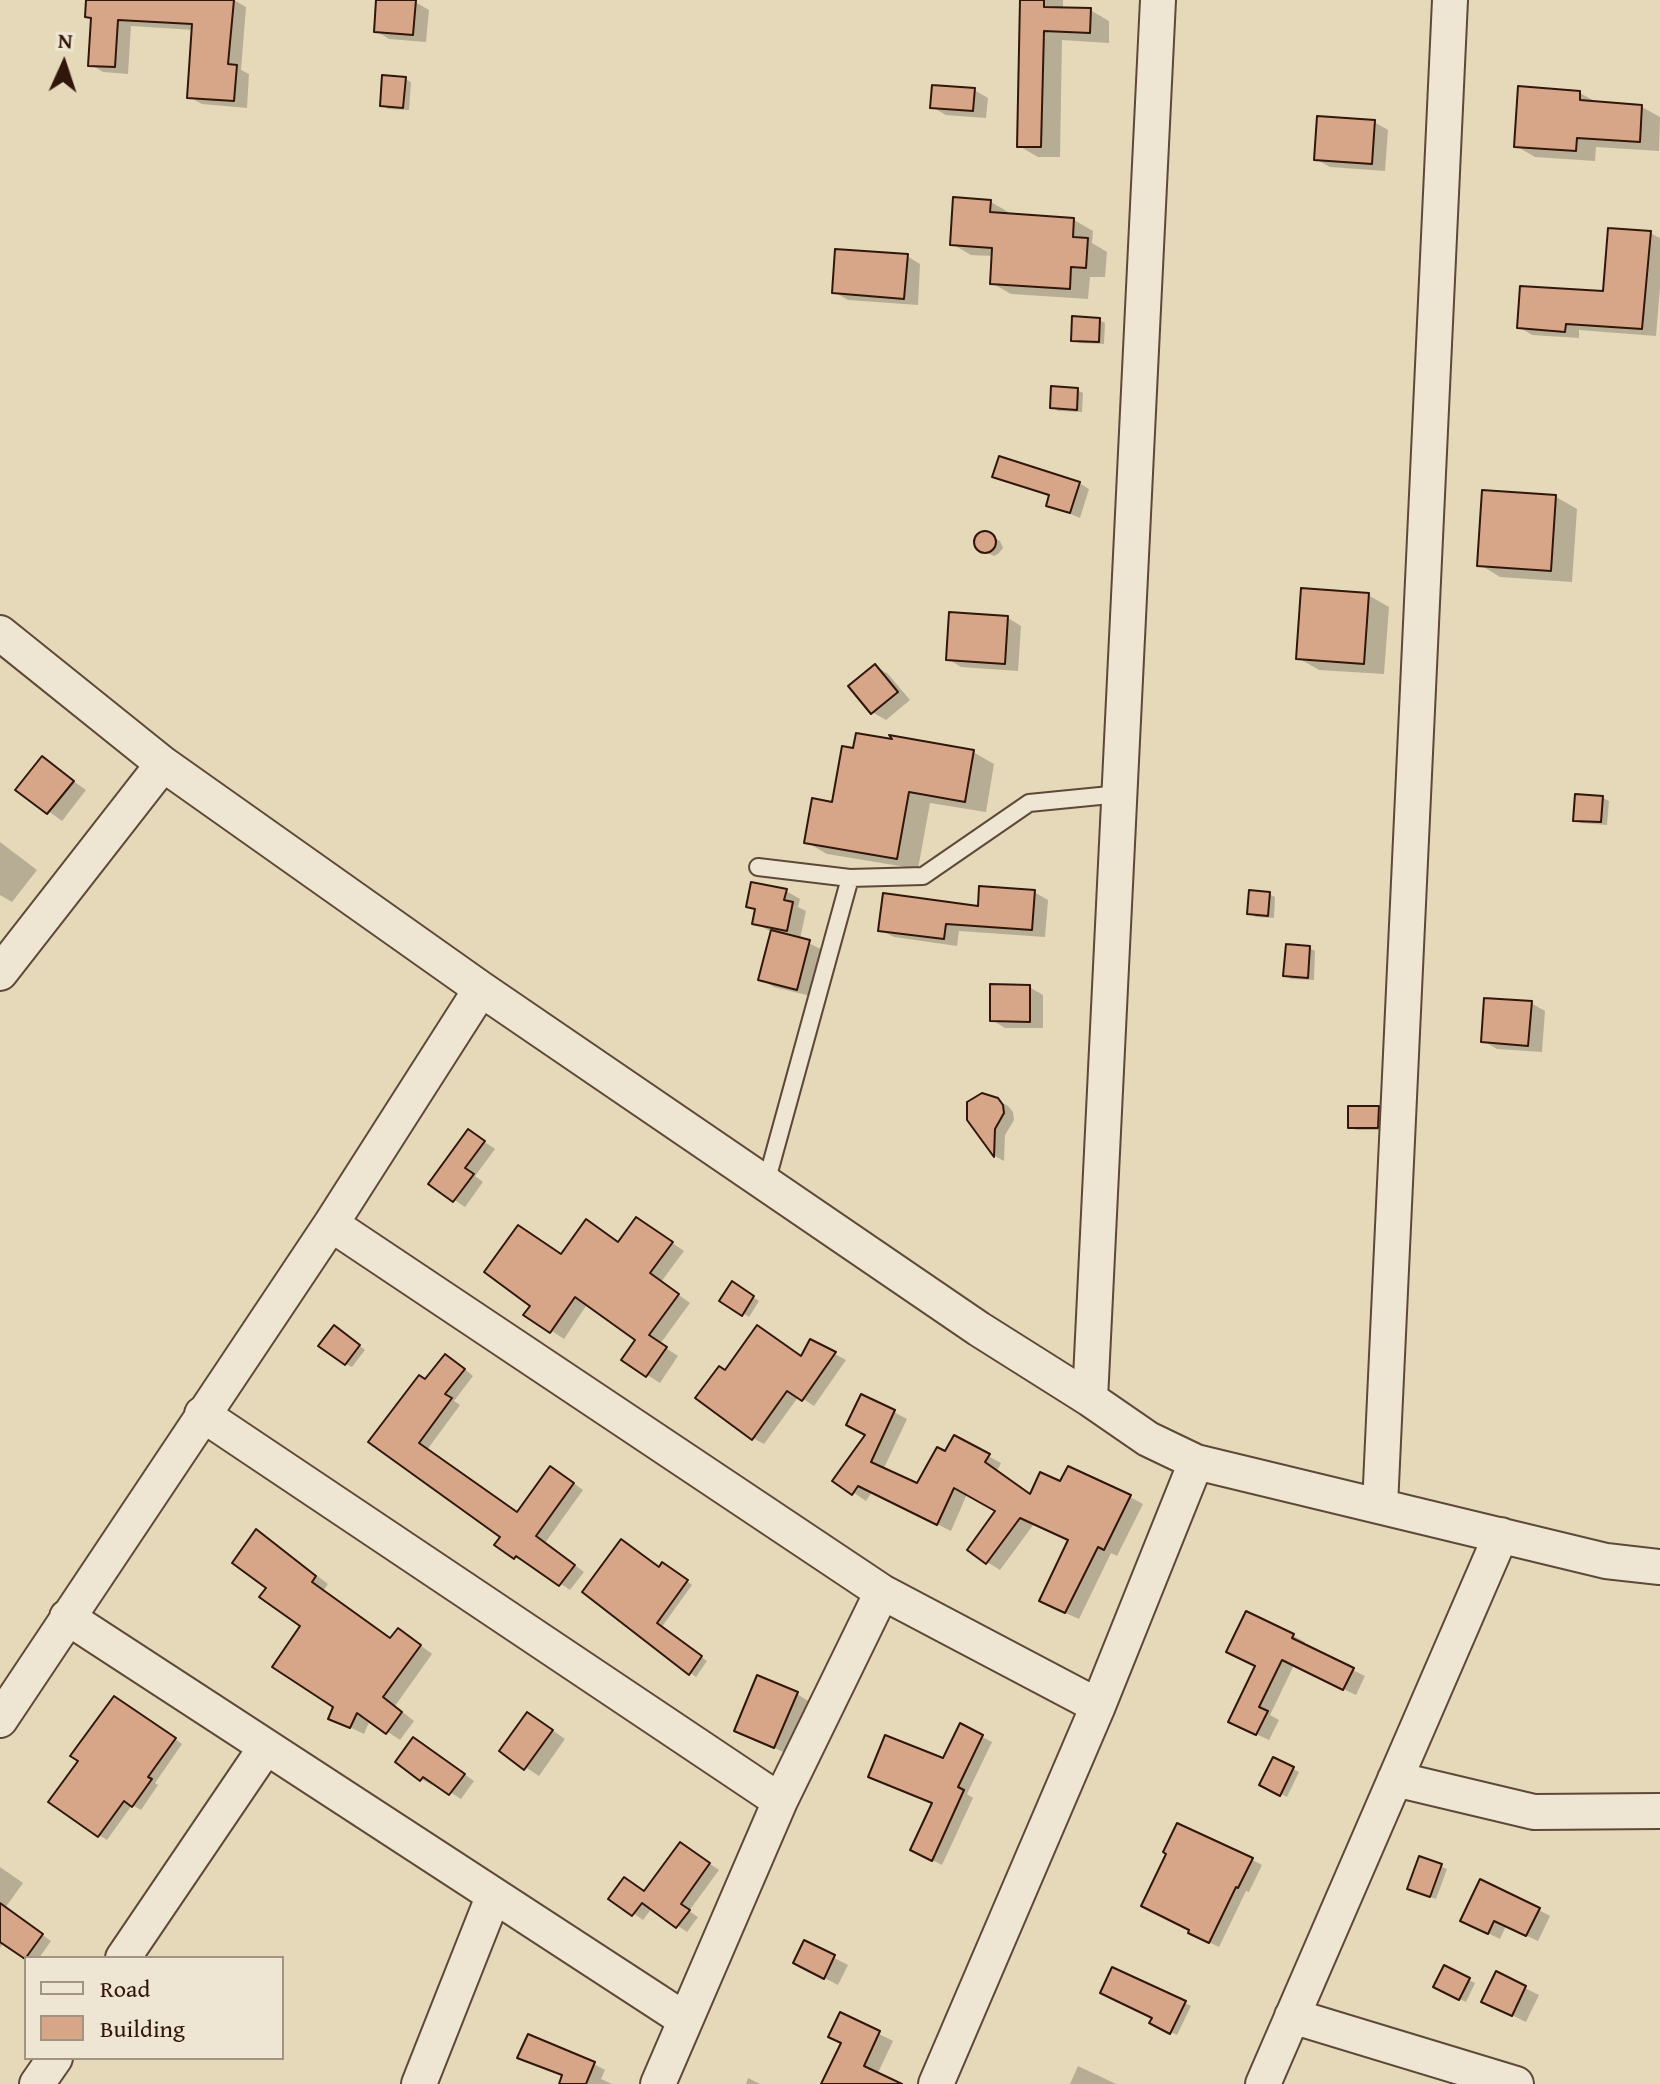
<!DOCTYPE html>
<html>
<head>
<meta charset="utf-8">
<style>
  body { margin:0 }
  #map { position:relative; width:1660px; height:2084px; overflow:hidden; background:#e5d9ba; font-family:"Gentium Book Plus",serif }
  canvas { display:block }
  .legend { position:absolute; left:24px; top:1956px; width:260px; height:104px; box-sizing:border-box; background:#eee6d2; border:2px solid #a29382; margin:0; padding:10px 14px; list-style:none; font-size:24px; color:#31170b }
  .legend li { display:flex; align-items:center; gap:16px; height:40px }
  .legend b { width:40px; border:2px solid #a29382 }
  .north { position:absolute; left:24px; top:24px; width:80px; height:80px; -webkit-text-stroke:6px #eee6d2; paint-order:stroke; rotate:3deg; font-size:22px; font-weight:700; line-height:32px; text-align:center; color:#31170b }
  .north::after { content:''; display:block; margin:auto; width:28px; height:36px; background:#31170b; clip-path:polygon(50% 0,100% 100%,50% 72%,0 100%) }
</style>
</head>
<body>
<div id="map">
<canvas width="1660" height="2084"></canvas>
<ul class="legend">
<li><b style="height:10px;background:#eee6d2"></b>Road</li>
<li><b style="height:22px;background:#d7a587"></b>Building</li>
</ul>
<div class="north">N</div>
</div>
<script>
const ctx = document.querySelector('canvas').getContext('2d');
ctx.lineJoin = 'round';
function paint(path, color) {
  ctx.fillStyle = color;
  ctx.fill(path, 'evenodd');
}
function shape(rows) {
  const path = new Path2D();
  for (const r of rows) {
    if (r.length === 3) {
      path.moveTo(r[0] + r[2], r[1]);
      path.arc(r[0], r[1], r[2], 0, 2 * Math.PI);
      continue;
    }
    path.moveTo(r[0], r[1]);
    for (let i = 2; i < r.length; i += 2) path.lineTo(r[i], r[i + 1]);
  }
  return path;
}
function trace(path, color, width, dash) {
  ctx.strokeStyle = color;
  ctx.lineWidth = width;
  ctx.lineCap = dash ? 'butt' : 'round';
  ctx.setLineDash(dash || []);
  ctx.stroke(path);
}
paint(shape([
  [88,0,234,0,246,7,241,70,249,74,247,108,202,104,189,97,194,30,131,26,128,74,103,72,90,64,93,20,86,16],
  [378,0,415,2,429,10,426,42,389,39,376,31],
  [1022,0,1063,0,1063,9,1090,10,1109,21,1109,43,1062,40,1060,157,1038,157,1019,146],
  [405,79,411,82,409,110,388,109,382,105],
  [974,90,988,98,986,118,946,115,932,107],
  [1580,93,1598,103,1642,107,1660,117,1659,151,1596,147,1595,161,1535,157,1516,146],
  [1374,122,1388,130,1385,171,1330,167,1316,159],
  [991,202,1010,213,1010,216,1074,220,1093,231,1092,243,1107,252,1105,277,1090,277,1088,299,1011,294,992,283,993,256,971,255,952,244],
  [1650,233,1660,238,1660,287,1656,336,1579,330,1579,338,1532,335,1519,327,1605,293],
  [907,256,920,264,918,305,848,300,834,292],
  [1099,320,1105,323,1104,344,1079,343,1073,339],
  [1077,390,1083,393,1082,412,1058,411,1052,407],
  [995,476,1079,483,1089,489,1080,518,1048,505,1051,497],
  [1556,497,1577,509,1572,582,1500,577,1479,564],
  [983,533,1000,541,1003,548,998,554,994,556,978,548,976,539],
  [1368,595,1389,607,1384,674,1319,670,1298,658],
  [1008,618,1021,626,1018,671,961,667,948,659],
  [875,666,888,674,910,700,886,720,872,712],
  [973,752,994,764,986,812,930,803,918,869,827,854,806,842,833,804],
  [42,759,86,790,62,821,19,790],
  [1603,798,1609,801,1607,825,1581,823,1575,819],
  [0,842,37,870,12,902,0,895],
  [786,891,800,899,798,907,806,911,800,939,823,950,811,996,774,987,760,979,772,932,754,923,757,911,748,906],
  [1034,892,1048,900,1045,937,959,931,957,946,894,937,880,930,980,908],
  [1269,894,1275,897,1274,918,1256,917,1249,913],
  [1309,948,1315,951,1314,980,1291,979,1285,975],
  [1029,987,1043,995,1043,1028,1005,1028,992,1020],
  [1531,1003,1545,1011,1542,1052,1497,1049,1483,1041],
  [990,1096,1008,1106,1013,1112,1014,1120,1005,1135,1004,1161,995,1156,969,1119],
  [1378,1108,1384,1112,1383,1130,1356,1130,1350,1127],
  [479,1138,495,1149,475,1176,483,1182,465,1207,431,1184],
  [649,1227,684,1251,661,1282,690,1303,660,1344,678,1356,660,1383,624,1360,638,1339,588,1303,564,1339,526,1314,562,1256,620,1243],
  [732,1284,759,1301,749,1317,722,1300],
  [341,1331,365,1350,352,1367,346,1364],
  [811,1341,846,1360,814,1406,799,1396,764,1444,753,1438,726,1372,802,1358],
  [456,1362,473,1376,454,1401,460,1405,427,1450,518,1513,561,1474,583,1490,545,1543,584,1572,570,1590,526,1561,525,1563,515,1557,503,1536,371,1442,426,1381],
  [894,1412,907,1419,883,1470,918,1486,946,1454,955,1438,1001,1463,997,1471,1031,1496,1061,1484,1130,1497,1143,1504,1117,1556,1111,1553,1079,1619,1054,1608,1070,1540,1034,1524,1000,1570,987,1562,998,1511,967,1494,951,1531,872,1492,866,1501,835,1480],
  [269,1539,328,1584,323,1591,392,1640,411,1638,432,1654,395,1706,414,1721,400,1740,370,1720,364,1734,331,1718,336,1706,303,1626,269,1587],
  [669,1568,692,1585,661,1628,707,1661,696,1677,585,1592],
  [1247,1614,1294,1636,1305,1642,1304,1646,1365,1676,1356,1695,1294,1665,1270,1715,1279,1720,1269,1740,1243,1728,1257,1666],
  [797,1694,810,1702,788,1754,736,1731],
  [541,1722,565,1739,539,1776,501,1751],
  [961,1726,992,1742,967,1794,973,1798,942,1865,922,1855,944,1761],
  [164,1730,182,1744,155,1783,158,1785,141,1810,132,1805,107,1840,99,1835,81,1761],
  [424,1745,474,1781,461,1799,434,1782,432,1785,421,1779],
  [1293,1769,1299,1772,1287,1797,1262,1784],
  [1231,1849,1262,1865,1249,1892,1246,1891,1219,1947,1200,1938],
  [690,1850,719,1870,689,1911,698,1917,687,1932,652,1908,643,1920,611,1898,645,1893],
  [1420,1858,1447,1869,1436,1899,1415,1891],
  [0,1867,23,1883,5,1908,51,1941,39,1958,26,1958,3,1942,0,1948],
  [1539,1910,1550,1916,1538,1941,1506,1926,1500,1939,1473,1926],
  [805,1943,848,1965,838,1985,809,1970],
  [1444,1968,1475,1983,1466,2002,1441,1990],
  [1113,1970,1191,2006,1177,2035,1152,2023,1154,2018],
  [1497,1974,1539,1995,1526,2022,1497,2008],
  [841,2015,893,2041,877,2075,880,2084,843,2084],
  [529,2036,594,2064,605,2070,601,2079,612,2084,562,2084,564,2076,530,2063],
  [1078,2066,1116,2084,1070,2084],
  [748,2078,760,2084,746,2084]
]), '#0003');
const building = shape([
  [86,0,234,0,228,64,237,65,234,101,187,98,192,24,118,20,115,67,88,66,91,18,85,17,86,0],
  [376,0,416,0,413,35,374,32,376,0],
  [1020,0,1044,0,1044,7,1091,8,1090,33,1044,31,1041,147,1017,147,1020,0],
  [382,75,406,77,403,108,380,106,382,75],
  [932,85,975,88,973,111,930,108,932,85],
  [1518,86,1580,91,1580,100,1642,105,1640,142,1577,138,1576,151,1514,147,1518,86],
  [1317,116,1375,120,1372,164,1314,160,1317,116],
  [953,197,991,200,990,212,1074,218,1073,237,1088,238,1086,268,1071,267,1070,289,990,284,992,248,950,245,953,197],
  [1608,228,1651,231,1642,329,1566,324,1565,332,1517,328,1520,286,1603,291,1608,228],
  [835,249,908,254,904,299,832,293,835,249],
  [1072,316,1100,318,1099,342,1071,341,1072,316],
  [1051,386,1078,388,1077,410,1050,408,1051,386],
  [999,456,1080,482,1070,513,1046,506,1049,495,992,477,999,456],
  [1482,490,1556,495,1551,571,1477,566,1482,490],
  [985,542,11],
  [1301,588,1369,593,1364,664,1296,659,1301,588],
  [949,612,1008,616,1005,664,946,660,949,612],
  [875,664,898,692,871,714,848,686,875,664],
  [856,733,892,739,889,735,974,750,965,802,909,792,897,859,804,843,812,798,832,802,842,746,853,748,856,733],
  [42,756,74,781,47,814,15,790,42,756],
  [1575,794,1603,796,1601,822,1573,821,1575,794],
  [751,882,787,889,784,900,793,902,787,931,752,924,755,909,746,907,751,882],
  [979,886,1035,890,1032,930,946,924,944,939,878,931,883,893,978,906,979,886],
  [1249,890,1270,892,1268,916,1247,914,1249,890],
  [771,930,810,940,797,990,758,980,771,930],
  [1286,944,1310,946,1308,978,1283,976,1286,944],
  [990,984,1030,985,1030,1022,990,1021,990,984],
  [1484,998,1532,1001,1528,1046,1481,1042,1484,998],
  [982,1093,998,1098,1003,1105,1004,1113,995,1129,994,1157,967,1120,967,1102,982,1093],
  [1348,1106,1379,1106,1378,1128,1348,1128,1348,1106],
  [468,1129,485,1141,465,1168,474,1174,453,1202,428,1184,468,1129],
  [636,1217,673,1242,650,1273,679,1294,649,1335,667,1347,646,1377,621,1360,635,1340,575,1297,550,1333,523,1315,530,1306,484,1272,518,1225,561,1254,586,1219,618,1242,636,1217],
  [732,1281,754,1296,742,1316,719,1301,732,1281],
  [334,1325,360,1345,345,1365,318,1346,334,1325],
  [757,1325,801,1356,810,1339,836,1352,802,1401,787,1391,752,1440,695,1398,719,1366,725,1370,757,1325],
  [445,1354,465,1369,445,1394,452,1398,419,1443,517,1512,550,1466,574,1483,536,1536,575,1565,559,1586,516,1556,514,1559,494,1545,500,1537,368,1442,419,1375,425,1379,445,1354],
  [861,1394,895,1410,871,1462,917,1483,937,1447,945,1451,954,1435,990,1454,985,1462,1030,1494,1040,1472,1060,1481,1068,1466,1131,1495,1104,1550,1098,1547,1065,1613,1039,1601,1068,1540,1020,1518,986,1564,967,1550,995,1511,954,1488,937,1525,858,1486,852,1495,832,1481,865,1435,846,1425,861,1394],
  [256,1529,316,1576,312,1582,390,1638,398,1628,421,1645,383,1697,402,1712,386,1734,357,1713,350,1728,328,1719,333,1707,272,1667,300,1626,259,1597,266,1588,232,1563,256,1529],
  [621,1539,659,1567,662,1562,688,1580,657,1623,702,1656,689,1675,582,1592,621,1539],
  [1246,1611,1294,1634,1292,1638,1354,1668,1343,1690,1282,1660,1259,1707,1268,1711,1256,1735,1228,1722,1255,1666,1226,1652,1246,1611],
  [757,1675,798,1692,774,1748,734,1731,757,1675],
  [114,1696,176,1738,148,1777,152,1779,132,1807,124,1801,98,1837,48,1802,78,1761,70,1756,114,1696],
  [527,1712,553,1730,524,1770,499,1751,527,1712],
  [960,1723,983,1735,958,1787,964,1790,932,1861,910,1850,932,1803,868,1777,885,1735,943,1758,960,1723],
  [413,1737,465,1774,449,1795,423,1777,420,1781,395,1762,413,1737],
  [1273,1757,1294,1767,1280,1796,1259,1785,1273,1757],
  [1177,1823,1253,1858,1238,1888,1236,1887,1209,1943,1188,1933,1189,1930,1141,1906,1166,1854,1163,1852,1177,1823],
  [680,1842,710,1863,681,1904,690,1910,676,1928,642,1903,632,1916,608,1899,624,1877,644,1891,680,1842],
  [1419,1856,1442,1864,1430,1897,1407,1889,1419,1856],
  [1480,1879,1540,1908,1526,1936,1494,1921,1488,1934,1460,1921,1480,1879],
  [0,1903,43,1934,25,1959,0,1942,0,1903],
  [804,1940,835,1955,824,1979,793,1963,804,1940],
  [1444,1965,1470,1978,1459,2000,1433,1987,1444,1965],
  [1112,1967,1186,2001,1170,2034,1149,2023,1152,2018,1100,1993,1112,1967],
  [1496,1971,1526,1986,1512,2016,1481,2002,1496,1971],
  [840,2012,880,2031,864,2066,902,2084,821,2084,841,2043,828,2037,840,2012],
  [528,2034,595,2062,586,2084,559,2084,562,2075,517,2058,528,2034]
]);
paint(building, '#d7a587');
trace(building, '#31170b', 2);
const lane = shape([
  [758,867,850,878,923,876,1029,803,1120,794],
  [766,1183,850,878]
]);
const street = shape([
  [0,633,163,764,481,989,979,1329,1090,1399,1148,1439,1196,1462,1606,1561,1660,1567],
  [0,973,163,764],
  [331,1224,882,1592,1098,1706],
  [1090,1399,1158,0],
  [202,1414,780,1801],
  [1380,1506,1450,0],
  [67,1617,684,2019],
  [0,1720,331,1224,481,989],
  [1395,1779,1534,1812,1660,1811],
  [123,1958,266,1747],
  [1292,2016,1516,2084],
  [37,2084,55,2058],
  [419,2084,493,1897],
  [658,2084,780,1801,882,1592],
  [936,2084,1098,1706,1196,1462],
  [1263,2084,1501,1535]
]);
trace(lane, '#5e4837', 20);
trace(street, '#5e4837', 38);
trace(lane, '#eee6d2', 16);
trace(street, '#eee6d2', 34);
</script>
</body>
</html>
